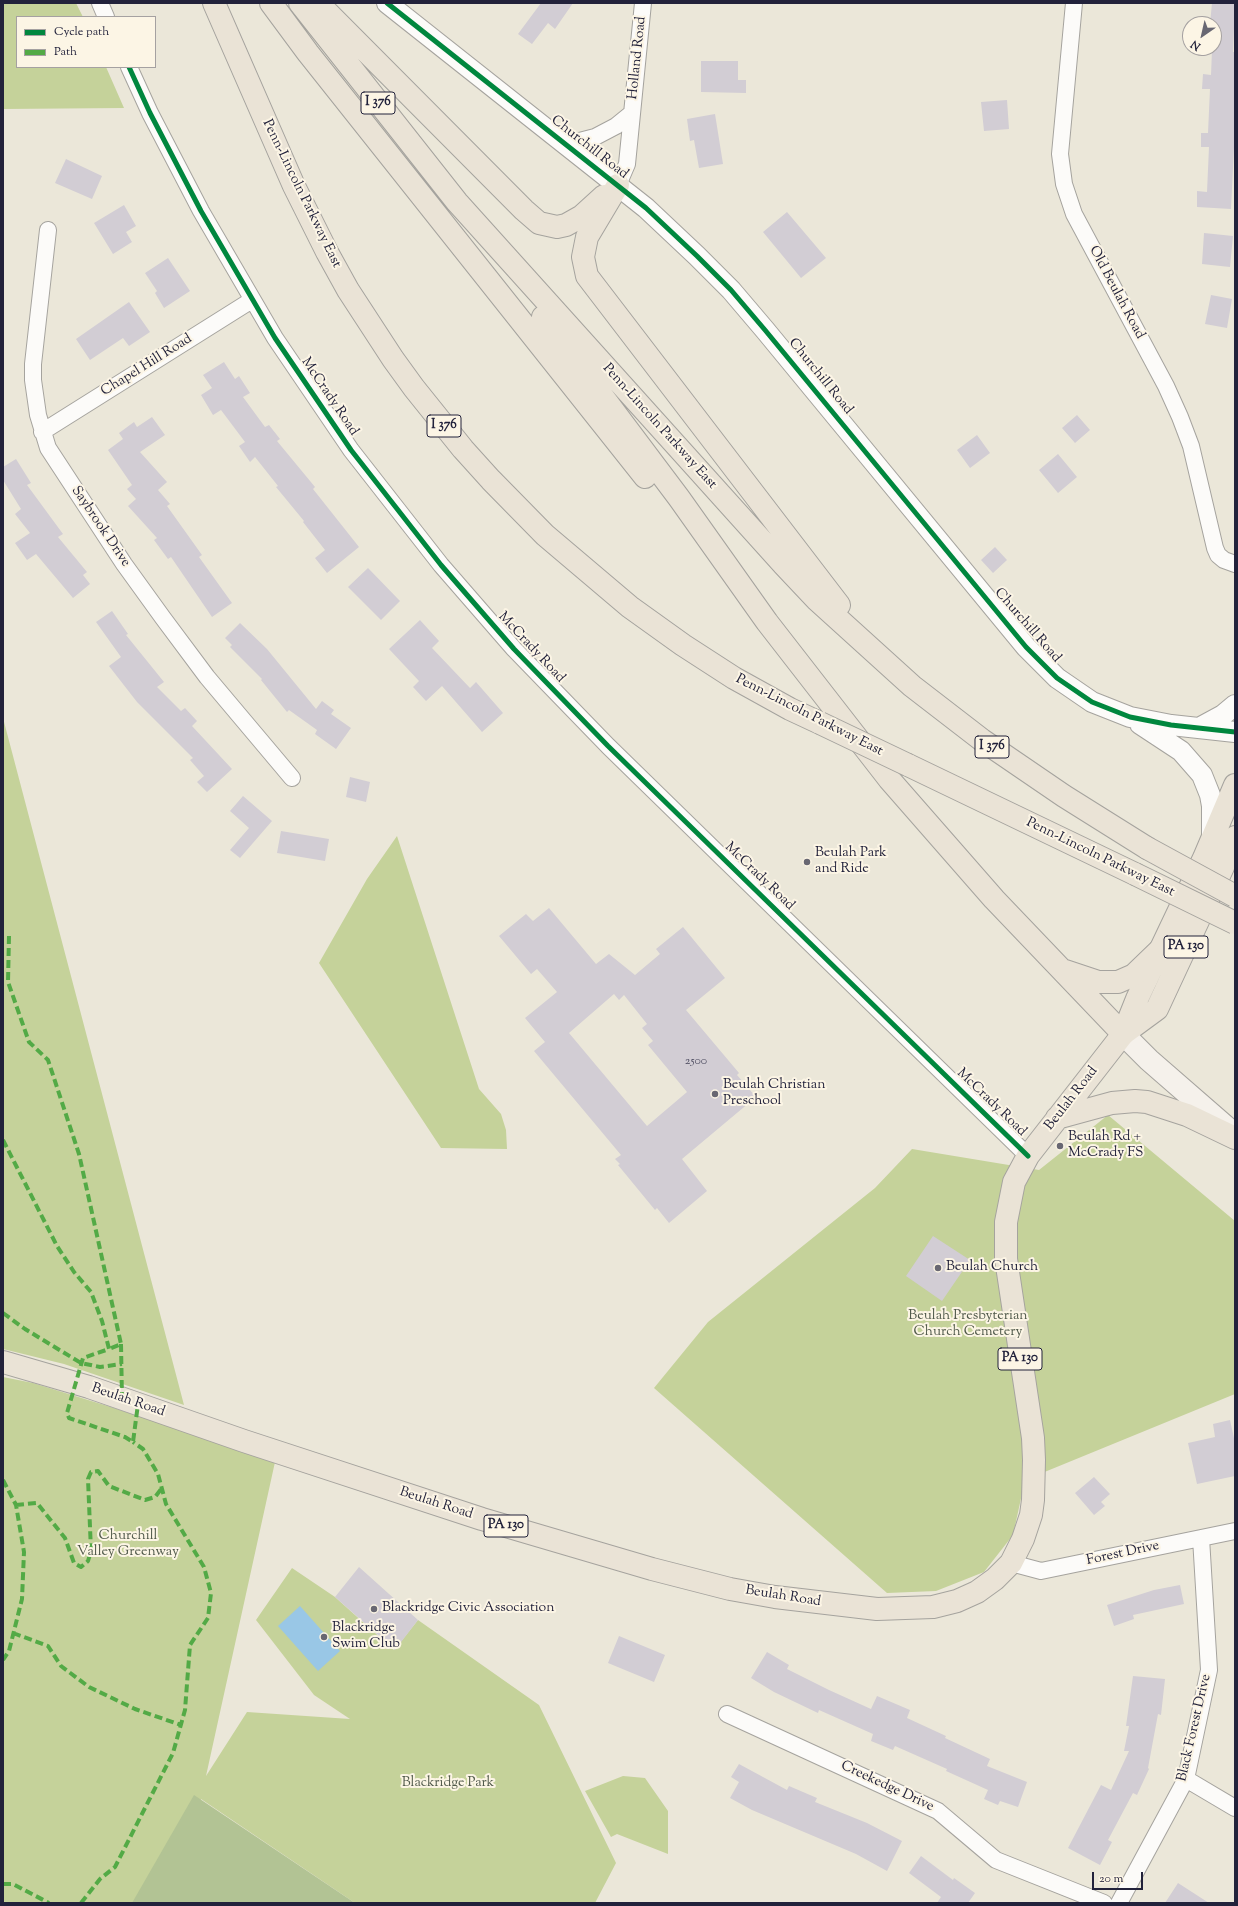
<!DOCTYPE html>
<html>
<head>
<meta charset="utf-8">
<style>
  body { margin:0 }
  #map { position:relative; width:1238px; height:1906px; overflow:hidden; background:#ebe7d9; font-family:"Sorts Mill Goudy",serif }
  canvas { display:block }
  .frame { position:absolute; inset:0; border:4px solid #22223b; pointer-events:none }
  .legend { position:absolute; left:16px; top:16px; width:140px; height:52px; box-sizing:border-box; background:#fcf5e5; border:1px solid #a5a1a1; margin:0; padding:5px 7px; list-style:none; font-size:12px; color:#22223b }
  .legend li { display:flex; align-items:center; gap:8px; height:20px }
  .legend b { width:20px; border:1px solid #a5a1a1 }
  .north { position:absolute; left:1182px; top:16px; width:40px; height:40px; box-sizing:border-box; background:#fcf5e5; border:1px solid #a5a1a1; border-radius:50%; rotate:214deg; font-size:11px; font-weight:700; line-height:16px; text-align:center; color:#22223b }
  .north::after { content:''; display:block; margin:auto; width:14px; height:18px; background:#686772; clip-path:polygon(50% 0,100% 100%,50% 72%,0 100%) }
  .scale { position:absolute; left:1092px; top:1872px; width:51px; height:18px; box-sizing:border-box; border:2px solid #22223b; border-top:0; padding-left:5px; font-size:12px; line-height:14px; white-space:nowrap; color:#22223b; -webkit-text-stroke:3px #fcf5e5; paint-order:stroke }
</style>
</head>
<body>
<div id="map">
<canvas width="1238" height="1906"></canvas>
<div class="frame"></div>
<ul class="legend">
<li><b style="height:5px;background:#00873e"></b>Cycle path</li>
<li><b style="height:5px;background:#53aa46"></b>Path</li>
</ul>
<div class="north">N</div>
<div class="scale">20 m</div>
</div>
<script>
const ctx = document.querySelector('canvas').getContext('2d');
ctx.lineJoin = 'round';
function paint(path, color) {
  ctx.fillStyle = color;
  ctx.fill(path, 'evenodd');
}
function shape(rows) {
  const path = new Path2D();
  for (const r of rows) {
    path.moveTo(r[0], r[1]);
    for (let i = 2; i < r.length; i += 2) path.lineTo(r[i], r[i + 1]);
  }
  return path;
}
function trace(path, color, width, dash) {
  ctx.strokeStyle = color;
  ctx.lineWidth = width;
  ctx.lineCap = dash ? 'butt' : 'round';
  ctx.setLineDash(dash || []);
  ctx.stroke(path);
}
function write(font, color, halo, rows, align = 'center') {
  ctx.font = font + ' "Sorts Mill Goudy",serif';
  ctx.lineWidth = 4;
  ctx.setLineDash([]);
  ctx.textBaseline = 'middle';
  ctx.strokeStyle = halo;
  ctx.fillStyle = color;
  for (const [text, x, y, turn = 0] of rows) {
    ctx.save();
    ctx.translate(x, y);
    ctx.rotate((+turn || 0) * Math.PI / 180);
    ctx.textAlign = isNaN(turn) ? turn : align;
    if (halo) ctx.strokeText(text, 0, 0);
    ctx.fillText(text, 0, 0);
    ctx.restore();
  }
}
paint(shape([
  [3,3,76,3,83,17,17,17,17,67,106,67,124,108,3,109],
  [3,718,184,1405,64,1364,3,1349],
  [397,836,479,1089,501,1114,506,1130,507,1149,441,1148,319,963,367,879],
  [1108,1115,1235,1221,1235,1394,1025,1480,1013,1535,984,1572,936,1591,887,1593,654,1388,708,1322,875,1188,912,1149,1039,1170],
  [3,1377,33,1383,114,1408,275,1462,206,1776,247,1712,350,1719,314,1695,256,1620,292,1568,335,1597,394,1650,418,1620,539,1705,616,1863,595,1903,355,1903,201,1799,177,1903,3,1903],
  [623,1776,645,1778,668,1811,668,1854,617,1834,611,1837,585,1791]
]), '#c5d29a');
paint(shape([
  [194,1795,355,1903,132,1903]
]), '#b2c394');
paint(shape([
  [300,1606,340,1651,318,1671,278,1626]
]), '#99c7e6');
paint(shape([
  [541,3,573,3,555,29,548,23,532,44,518,34],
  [1212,3,1235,3,1233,52,1235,52,1235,127,1231,209,1197,207,1197,191,1207,192,1209,147,1201,147,1201,133,1208,133,1210,89,1202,89,1203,74,1211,75,1212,50,1214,50,1214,24,1210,24],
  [701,61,738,61,738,80,746,80,746,93,701,92],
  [1007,100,1009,129,984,131,981,102],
  [715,114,723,164,699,168,694,140,690,141,687,119],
  [66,159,102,176,92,199,55,183],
  [124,205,136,226,126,232,132,242,113,254,94,223],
  [787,212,826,258,801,278,763,232],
  [1204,233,1233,236,1230,267,1202,264],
  [168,258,190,291,164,308,155,293,157,291,145,273],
  [1211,295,1232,299,1227,328,1205,324],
  [129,302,150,332,129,346,123,338,90,360,76,339],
  [224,362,235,379,239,376,250,393,243,397,265,427,269,425,280,439,277,441,315,487,313,489,359,547,327,573,315,558,325,550,303,522,304,521,276,487,278,486,255,457,250,462,239,446,245,442,221,410,213,415,201,395,212,388,203,375],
  [1077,415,1090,430,1075,443,1062,428],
  [152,417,165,435,140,452,167,482,158,490,170,504,167,506,202,555,199,557,232,603,212,617,171,557,168,559,154,540,157,538,128,506,136,499,127,489,132,485,108,450,123,439,119,433,134,422,137,427],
  [977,435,990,453,970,468,957,450],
  [1058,454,1077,477,1058,493,1039,470],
  [16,459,31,483,27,485,63,534,58,537,87,572,83,575,90,584,73,598,36,554,27,560,15,543,30,533,15,514,21,509,3,480,3,467],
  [995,547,1007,560,993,573,981,560],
  [368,568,400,601,381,620,348,587],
  [112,611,128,634,126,635,164,682,157,687,181,711,185,708,197,721,192,726,232,769,207,792,197,782,204,776,190,760,193,758,137,702,109,666,121,657,96,622],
  [420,620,439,641,432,648,470,688,476,682,503,713,482,732,442,686,426,701,413,687,419,681,389,649],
  [240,623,267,649,316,709,322,701,334,710,331,714,351,728,336,749,315,734,317,730,289,710,287,712,261,680,262,679,230,647,232,645,225,638],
  [350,777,370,782,366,802,346,797],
  [243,796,272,821,240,858,230,850,249,828,230,811],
  [281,831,329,839,325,861,277,853],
  [549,908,596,964,609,954,635,975,660,954,656,949,683,927,725,978,686,1010,739,1073,737,1075,756,1097,682,1159,707,1191,669,1223,657,1208,655,1210,618,1165,620,1164,615,1159,621,1155,534,1051,545,1042,525,1018,557,992,537,969,531,974,499,936,526,914,533,921],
  [614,994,619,1000,624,995,647,1024,642,1028,653,1041,648,1045,687,1092,647,1126,569,1033],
  [933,1236,970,1260,942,1301,906,1276],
  [1230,1420,1235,1443,1235,1476,1197,1484,1188,1443,1215,1437,1213,1424],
  [1094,1477,1110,1494,1101,1502,1105,1506,1094,1515,1075,1493],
  [359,1567,418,1620,395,1650,335,1597],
  [1180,1585,1184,1604,1133,1615,1134,1619,1114,1626,1107,1605,1154,1590],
  [619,1636,665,1655,654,1682,608,1663],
  [767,1652,789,1665,787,1669,829,1690,871,1709,877,1696,910,1710,907,1718,946,1736,945,1738,990,1759,987,1766,1027,1782,1018,1807,1000,1801,998,1805,984,1799,988,1790,946,1771,947,1769,895,1746,893,1750,871,1741,873,1734,819,1710,818,1713,774,1692,751,1678],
  [1133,1676,1165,1679,1161,1715,1158,1714,1148,1768,1149,1769,1137,1795,1133,1793,1108,1840,1112,1842,1100,1865,1068,1848,1101,1785,1111,1790,1129,1751,1124,1751,1129,1726,1126,1726],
  [739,1764,787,1790,789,1786,817,1798,815,1802,867,1823,902,1841,887,1871,856,1854,752,1810,730,1798,739,1782,731,1777],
  [921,1856,953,1880,954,1878,975,1893,968,1903,937,1903,941,1897,909,1873],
  [1178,1883,1209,1903,1165,1903]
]), '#d2cdd4');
const minor = shape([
  [100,3,106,17],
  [1074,3,1060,154,1064,184,1074,214,1166,386,1180,417,1191,446,1215,548,1218,555,1224,560,1235,564],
  [129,67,150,113,201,211,275,338,351,450,441,565,514,649,608,746,1028,1156],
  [564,145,595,137,616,126,632,113],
  [618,185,627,164,643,3],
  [48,230,33,364,33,380,38,415,48,448,124,564,163,618,207,677,292,778],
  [42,432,252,300],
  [1011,1563,1041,1571,1235,1531],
  [727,1714,938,1811,996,1860,1104,1903],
  [1186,1779,1235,1808],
  [1119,1903,1186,1779,1209,1670,1201,1538]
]);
const tertiary = shape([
  [387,3,646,208,697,256,731,290,765,330,1026,647,1057,678,1092,702,1130,717,1171,725,1235,732],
  [1140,724,1181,751,1202,775,1210,795,1212,806,1212,838],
  [1199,728,1223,715,1235,705]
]);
const secondary = shape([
  [1123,1034,1149,1060,1234,1134]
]);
const primary = shape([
  [1123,1034,1137,999,1204,858,1235,785],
  [1057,1118,1112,1103,1135,1101,1147,1102,1187,1115,1235,1138],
  [3,1362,89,1387,244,1441,482,1519,652,1569,730,1589,775,1597,877,1609,933,1607,957,1601,977,1592,995,1579,1011,1563,1023,1539,1031,1515,1033,1500,1034,1460,1033,1438,1006,1259,1006,1222,1014,1182,1028,1156,1123,1034,1157,1009,1223,867,1235,837]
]);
const motorway = shape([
  [214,3,294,186,327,252,348,290,393,359,414,388,463,449,491,480,545,535,630,607,683,645,734,678,790,709,820,723],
  [271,3,308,53,645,477],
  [300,3,457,202,783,564,816,599,912,686,982,740,1064,796,1147,848],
  [318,3,524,210,539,223,557,227,566,225,582,216,604,196],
  [618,185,587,237,583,257,587,276,839,605],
  [543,317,679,498,767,622,889,779,994,899,1123,1034],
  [908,765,1135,874],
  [1065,971,1098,982,1118,982,1134,975,1161,949]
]);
trace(minor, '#a5a39e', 18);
trace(tertiary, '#a5a39e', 22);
trace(secondary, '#a5a39e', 24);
trace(primary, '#a5a39e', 24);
trace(motorway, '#a5a39e', 24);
trace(minor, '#fcfbf9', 16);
trace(tertiary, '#fcfbf9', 20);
trace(secondary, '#f5f1eb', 22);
trace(primary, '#eae3d6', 22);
trace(motorway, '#eae3d6', 22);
const motorwayBridge = shape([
  [820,723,908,765],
  [1147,848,1235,896],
  [1135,874,1235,923]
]);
trace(motorwayBridge, '#a5a39e', 24, []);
trace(motorwayBridge, '#eae3d6', 22);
trace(shape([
  [9,936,8,982,29,1042,48,1060,79,1154,121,1344,109,1349],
  [3,1140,57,1246,74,1272,91,1292,102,1321,109,1349,83,1358,67,1413,69,1418,125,1437,133,1442,138,1404],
  [3,1313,25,1329,81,1363,100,1367,122,1364],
  [121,1344,122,1399],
  [3,1480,16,1505,24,1552,22,1599,9,1651,3,1660],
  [16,1505,37,1503,65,1538,74,1563,81,1567,88,1561,91,1551,88,1479,91,1472,98,1471,109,1486,145,1500,155,1497,162,1488],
  [13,1633,48,1646,61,1666,89,1687,135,1709,181,1725],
  [3,1884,13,1884,49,1903],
  [81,1903,100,1879,115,1867,173,1753,185,1710,190,1645,208,1618,211,1593,204,1567,166,1504,158,1474,143,1449,133,1442]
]), '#53aa46', 4, [8, 4]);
trace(shape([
  [387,3,646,208,697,256,731,290,765,330,1026,647,1057,678,1092,702,1130,717,1171,725,1235,732],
  [129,67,150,113,201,211,275,338,351,450,441,565,514,649,608,746,1028,1156]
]), '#00873e', 5);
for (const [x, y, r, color] of [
  [807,862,4,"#686772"],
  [715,1094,4,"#686772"],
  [1060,1146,4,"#686772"],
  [938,1268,4,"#686772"],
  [374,1609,4,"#686772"],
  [324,1637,4,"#686772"]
]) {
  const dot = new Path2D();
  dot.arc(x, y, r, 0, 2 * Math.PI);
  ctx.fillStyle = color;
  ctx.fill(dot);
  trace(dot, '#fcf5e5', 1.5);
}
write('12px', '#4e4d61', null, [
  ["2500",696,1062]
]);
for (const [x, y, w] of [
  [378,103,34],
  [444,426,34],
  [992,747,34],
  [1186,947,44],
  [1020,1359,44],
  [506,1526,44]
]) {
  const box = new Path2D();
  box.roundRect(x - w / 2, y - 11, w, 22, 3);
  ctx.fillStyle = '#fcf5e5';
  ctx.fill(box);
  trace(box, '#22223b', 1);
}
write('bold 13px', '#22223b', null, [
  ["I 376",378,103],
  ["I 376",444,426],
  ["I 376",992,747],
  ["PA 130",1186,947],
  ["PA 130",1020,1359],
  ["PA 130",506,1526]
]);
write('14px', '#22223b', '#fcf5e5', [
  ["Holland Road",638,58,-84],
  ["Churchill Road",589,148,38],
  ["Penn-Lincoln Parkway East",301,194,64],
  ["Old Beulah Road",1116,293,62],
  ["Chapel Hill Road",147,366,-32],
  ["Churchill Road",820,377,51],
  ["McCrady Road",329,397,56],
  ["Penn-Lincoln Parkway East",659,427,48],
  ["Saybrook Drive",100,527,56],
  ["Churchill Road",1027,626,49],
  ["McCrady Road",531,648,47],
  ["Penn-Lincoln Parkway East",809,716,27],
  ["Penn-Lincoln Parkway East",1100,858,26],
  ["McCrady Road",759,877,44],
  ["Beulah Road",1072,1099,-52],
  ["McCrady Road",991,1103,44],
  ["Beulah Road",128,1401,19],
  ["Beulah Road",436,1504,18],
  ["Forest Drive",1123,1554,-12],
  ["Beulah Road",783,1597,9],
  ["Black Forest Drive",1195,1728,-77],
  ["Creekedge Drive",887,1787,25]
]);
write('14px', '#22223b', '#fcf5e5', [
  ["Beulah Park",815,854],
  ["and Ride",815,870],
  ["Beulah Christian",723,1086],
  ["Preschool",723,1102],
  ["Beulah Rd +",1068,1138],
  ["McCrady FS",1068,1154],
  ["Beulah Church",946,1268],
  ["Blackridge Civic Association",382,1609],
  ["Blackridge",332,1629],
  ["Swim Club",332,1645]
], 'left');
write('14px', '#50594a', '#fcf5e5', [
  ["Beulah Presbyterian",968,1317],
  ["Church Cemetery",968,1333],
  ["Churchill",128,1537],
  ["Valley Greenway",128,1553],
  ["Blackridge Park",448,1784]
]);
</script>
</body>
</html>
